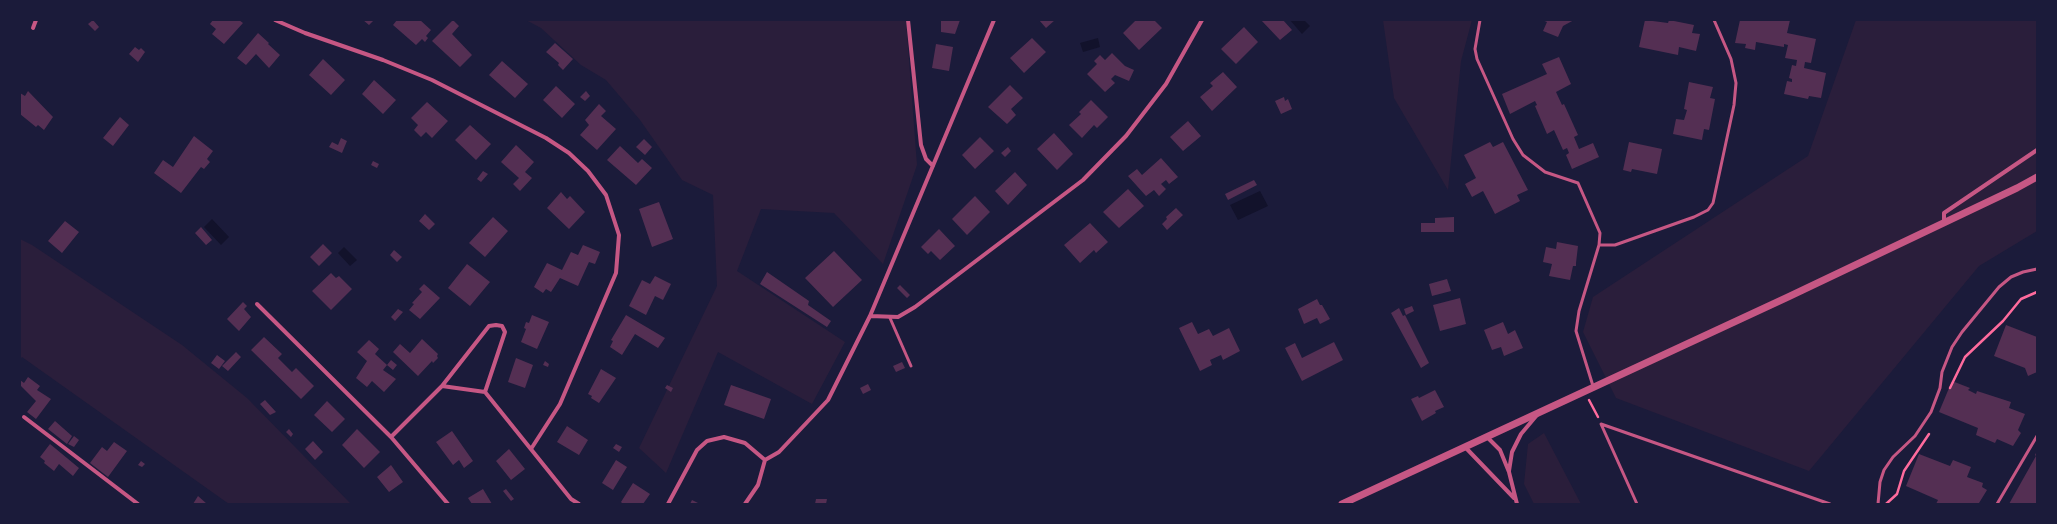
<!DOCTYPE html>
<html>
<head>
<meta charset="utf-8">
<style>
  body { margin:0 }
  #map { position:relative; width:2057px; height:524px; overflow:hidden; background:#1b1b3a; font-family:"Source Sans 3",sans-serif }
  canvas { display:block }
  .frame { position:absolute; inset:0; border:21px solid #1b1b3a; pointer-events:none }
</style>
</head>
<body>
<div id="map">
<canvas width="2057" height="524"></canvas>
<div class="frame"></div>
</div>
<script>
const ctx = document.querySelector('canvas').getContext('2d');
ctx.lineJoin = 'round';
function paint(path, color) {
  ctx.fillStyle = color;
  ctx.fill(path, 'evenodd');
}
function shape(rows) {
  const path = new Path2D();
  for (const r of rows) {
    path.moveTo(r[0], r[1]);
    for (let i = 2; i < r.length; i += 2) path.lineTo(r[i], r[i + 1]);
  }
  return path;
}
function trace(path, color, width, dash) {
  ctx.strokeStyle = color;
  ctx.lineWidth = width;
  ctx.lineCap = dash ? 'butt' : 'round';
  ctx.setLineDash(dash || []);
  ctx.stroke(path);
}
paint(shape([
  [526,20,906,20,917,165,883,264,834,213,761,209,737,271,845,342,812,404,718,352,666,473,639,448,717,286,713,195,682,180,640,120,606,80,581,65,541,28],
  [1383,20,1472,20,1461,61,1448,190,1394,98],
  [1856,20,2037,20,2037,231,1979,266,1809,471,1616,398,1583,332,1593,297,1808,156],
  [20,239,32,245,182,345,247,398,351,504,229,504,22,357,20,359],
  [1544,433,1581,504,1534,504,1524,484,1528,444]
]), '#2a1e3b');
paint(shape([
  [1290,20,1304,20,1310,26,1302,34],
  [1098,38,1100,47,1083,52,1080,43],
  [1260,191,1268,206,1238,220,1230,205],
  [212,219,229,237,221,245,204,227],
  [344,247,357,260,350,266,338,253]
]), '#12122b');
paint(shape([
  [93,20,99,27,95,31,88,24],
  [213,20,239,20,243,23,224,44,212,34,216,29,210,24],
  [363,20,374,20,369,25],
  [397,20,420,20,431,30,426,36,428,38,425,42,422,39,416,45,393,25],
  [453,20,459,26,452,34,472,55,460,67,432,41],
  [941,20,960,20,955,34,941,32],
  [1039,20,1055,20,1046,28],
  [1136,20,1154,20,1162,28,1139,50,1123,33],
  [1261,20,1283,20,1292,30,1280,40],
  [1542,20,1574,20,1563,26,1558,37,1543,31,1547,22],
  [1645,20,1668,23,1669,20,1694,25,1692,33,1700,34,1696,51,1679,47,1678,55,1639,47],
  [1740,20,1790,20,1787,33,1816,39,1811,63,1805,62,1804,68,1826,73,1821,98,1809,96,1808,99,1784,94,1787,81,1792,82,1792,79,1789,78,1792,65,1796,66,1797,60,1785,58,1788,45,1784,44,1784,47,1756,42,1755,50,1745,48,1746,44,1735,43],
  [1244,27,1258,42,1236,64,1221,49],
  [258,33,269,43,268,44,280,55,269,68,256,54,246,65,237,58],
  [1032,38,1046,52,1024,73,1010,58],
  [555,43,573,59,563,70,558,65,559,63,546,52],
  [936,44,953,47,949,71,932,68],
  [135,47,139,50,141,48,145,52,138,62,129,54],
  [1112,53,1125,66,1134,70,1129,81,1115,75,1111,79,1115,83,1105,92,1087,74,1097,64,1094,61,1100,55,1105,60],
  [1559,57,1571,84,1556,92,1562,105,1564,104,1578,135,1574,137,1579,149,1593,143,1599,157,1572,169,1566,155,1569,153,1567,148,1563,150,1554,130,1547,134,1535,106,1537,105,1535,101,1510,114,1502,94,1547,74,1542,64],
  [323,59,345,80,331,95,309,75],
  [502,61,528,84,515,98,489,75],
  [1223,72,1237,87,1212,111,1200,97,1213,86,1210,83],
  [374,80,396,100,383,114,362,94],
  [1689,82,1713,87,1710,98,1715,99,1709,130,1704,129,1702,140,1673,134,1676,119,1684,120,1687,110,1684,109],
  [1010,85,1023,98,1011,109,1016,115,1007,124,988,107],
  [556,86,575,104,562,118,543,100],
  [28,91,53,117,44,130,38,125,36,127,20,114,20,93,25,96],
  [586,91,590,96,585,101,580,97],
  [1284,97,1285,101,1288,99,1292,109,1281,114,1275,101],
  [1091,100,1108,117,1097,128,1094,125,1082,138,1069,125,1081,114,1079,112],
  [427,102,448,121,432,138,426,132,421,137,414,130,418,125,411,118],
  [599,104,606,111,601,116,616,129,597,150,580,135,589,125,585,120],
  [120,117,129,125,113,146,103,138],
  [1188,121,1201,136,1183,151,1170,137],
  [470,125,491,144,476,160,455,140],
  [1054,133,1073,154,1057,170,1037,149],
  [194,136,213,151,207,159,210,162,204,169,201,167,181,193,154,173,163,160,173,167],
  [980,137,994,151,975,169,962,155],
  [341,138,347,141,342,153,329,147,332,142,338,145],
  [644,139,652,147,645,155,636,147],
  [1490,142,1493,147,1503,142,1528,190,1517,195,1520,201,1495,214,1483,191,1472,197,1465,184,1476,178,1464,155],
  [1629,142,1662,149,1657,174,1632,169,1631,172,1623,170],
  [516,145,534,162,525,172,532,178,520,191,513,184,519,178,501,162],
  [620,146,638,163,642,159,652,168,636,185,607,160],
  [1008,147,1011,151,1005,157,1001,153],
  [1161,158,1178,177,1169,184,1166,180,1161,184,1166,189,1159,196,1154,190,1146,196,1128,176,1137,169,1142,175],
  [373,161,379,164,377,168,371,165],
  [483,171,488,174,481,182,477,179],
  [1015,172,1027,185,1008,205,995,191],
  [1254,180,1257,185,1228,200,1225,194],
  [1128,189,1144,206,1119,228,1103,212],
  [561,192,567,199,570,196,585,212,569,229,547,208],
  [975,196,990,212,967,235,952,219],
  [659,202,673,239,652,247,639,209],
  [1176,208,1183,215,1167,230,1162,224,1167,219,1166,217],
  [425,214,435,224,429,230,419,221],
  [493,217,508,231,485,257,469,243],
  [1454,217,1454,232,1421,232,1421,223,1435,223,1435,218],
  [65,221,79,232,62,253,48,241],
  [1090,223,1108,242,1096,253,1094,250,1080,263,1064,245],
  [201,227,212,240,206,245,195,233],
  [939,229,955,246,940,260,931,251,928,254,921,247],
  [1557,242,1578,246,1576,263,1576,266,1573,266,1570,280,1549,276,1552,264,1543,262,1546,247,1556,249],
  [323,244,332,253,319,266,310,257],
  [583,245,600,252,595,264,589,262,578,286,560,278,551,292,546,289,543,293,534,287,547,263,562,270,571,252,578,255],
  [394,250,402,257,397,262,390,255],
  [834,251,862,280,833,307,805,278],
  [467,264,490,282,470,306,448,288],
  [767,272,809,301,808,305,831,321,827,327,760,284],
  [331,273,336,278,339,276,352,289,331,310,312,291],
  [655,276,671,284,663,300,655,296,646,315,629,306,642,280,650,284],
  [1447,279,1451,291,1432,296,1429,284],
  [424,284,440,298,420,319,409,310,414,304,412,303,422,292,419,289],
  [900,285,910,295,907,298,897,288],
  [1460,298,1466,324,1440,331,1433,305],
  [1317,299,1320,305,1322,305,1330,319,1320,324,1317,318,1304,324,1298,309],
  [243,302,247,306,244,309,251,317,239,331,227,319],
  [1412,306,1414,311,1406,315,1404,309],
  [1399,308,1403,316,1405,315,1429,363,1421,368,1391,313],
  [398,309,403,312,395,321,391,317],
  [532,315,549,322,537,349,521,342,526,329,524,328,526,322,529,323],
  [626,315,665,338,658,348,635,334,622,355,610,347,613,341,611,340],
  [1192,322,1198,334,1209,329,1213,336,1229,328,1240,351,1223,360,1221,355,1210,360,1212,365,1200,371,1179,328],
  [1503,322,1508,334,1515,330,1523,348,1504,356,1501,347,1492,350,1484,330],
  [2006,325,2037,337,2037,372,2028,376,2025,368,1994,356],
  [264,337,282,354,278,358,292,372,296,368,314,386,301,399,251,350],
  [422,339,438,354,437,356,438,358,433,363,432,361,418,376,393,352,400,344,410,353],
  [369,340,379,349,375,354,387,365,383,370,396,379,384,392,372,381,367,387,356,378,367,361,357,352],
  [1334,342,1343,360,1302,381,1285,348,1295,343,1302,358],
  [236,352,241,357,228,371,222,366],
  [217,355,225,361,219,369,211,363],
  [516,358,533,365,525,388,508,382],
  [391,360,397,365,393,370,387,365],
  [545,361,549,364,548,367,543,365],
  [902,362,905,368,896,372,893,366],
  [601,369,616,378,599,403,591,398,592,396,588,394],
  [28,377,40,386,37,390,51,399,36,419,27,412,36,401,21,386,20,388,20,380,24,383],
  [1952,381,1970,388,1968,390,1976,394,1977,391,2011,402,2009,408,2025,414,2018,430,2021,433,2013,446,1997,439,1995,443,1976,435,1978,428,1939,412],
  [868,384,871,390,863,394,860,388],
  [667,385,673,388,671,392,665,388],
  [731,385,771,399,764,419,724,405],
  [1435,390,1444,407,1435,411,1436,413,1422,421,1411,399,1418,396,1419,398],
  [265,400,276,412,270,415,260,404],
  [327,401,345,419,332,432,314,415],
  [55,421,72,436,67,444,48,429],
  [567,426,588,440,579,455,557,442],
  [289,429,293,434,291,437,286,432],
  [357,429,380,452,364,468,342,445],
  [452,431,473,461,464,468,459,460,453,465,436,442],
  [74,436,79,440,74,447,68,444],
  [313,441,323,452,315,460,305,449],
  [114,442,127,451,108,477,90,463,102,447,107,451],
  [50,444,79,468,73,476,59,464,54,471,44,463,45,461,40,457],
  [616,444,622,447,619,452,613,448],
  [509,449,525,469,511,480,496,461],
  [2037,451,2037,504,2009,504,2036,456,2035,455],
  [1919,454,1950,466,1953,460,1971,467,1967,477,1983,483,1982,487,1987,490,1979,503,1936,504,1938,500,1906,486],
  [616,460,627,467,613,490,602,483],
  [141,461,145,464,142,467,138,465],
  [391,465,403,482,389,492,377,477],
  [633,483,650,494,643,504,623,504,621,502],
  [483,489,492,504,472,504,468,498],
  [506,489,514,499,511,501,503,491],
  [198,496,207,504,193,504],
  [816,499,827,499,826,504,815,504],
  [692,500,700,504,690,504]
]), '#542f53');
trace(shape([
  [1950,388,1965,357,2003,321,2021,299,2037,292],
  [1589,400,1598,417],
  [1886,504,1897,494,1904,471,1929,434]
]), '#ff6b9d', 2.5);
trace(shape([
  [1480,20,1475,49,1477,59,1513,139,1523,155,1545,172,1578,183,1600,233,1599,245,1579,311,1576,331,1593,386],
  [1599,245,1615,245,1694,217,1708,210,1713,203,1734,105,1736,83,1731,59,1714,20],
  [890,318,911,366],
  [1637,504,1601,424,1830,504],
  [1878,504,1880,482,1884,470,1893,457,1915,436,1931,412,1940,388,1942,372,1952,347,1962,332,1999,287,2011,277,2023,272,2037,269],
  [1997,504,2037,436]
]), '#c65784', 3);
trace(shape([
  [275,20,305,33,383,60,432,80,546,138,569,153,588,171,606,195,619,235,616,273,560,404,531,449],
  [908,20,921,145,926,159,933,166],
  [33,28,36,20],
  [1944,223,1944,213,2037,150],
  [257,304,391,437,448,504],
  [870,316,898,317,915,307,1083,180,1126,136,1166,84,1202,20],
  [442,386,485,392],
  [24,417,138,504],
  [391,437,442,386,489,326,496,325,502,326,505,332,485,392,571,499,579,504],
  [1487,437,1500,450,1509,472,1517,504],
  [1465,447,1514,498],
  [1509,471,1512,452,1521,434,1537,415],
  [668,504,697,450,707,441,724,437,745,443,765,460],
  [745,504,758,485,765,460,779,452,828,400,870,316,994,20]
]), '#c65784', 4);
trace(shape([
  [1342,504,1788,297,2017,188,2037,177]
]), '#c65784', 7);
</script>
</body>
</html>
